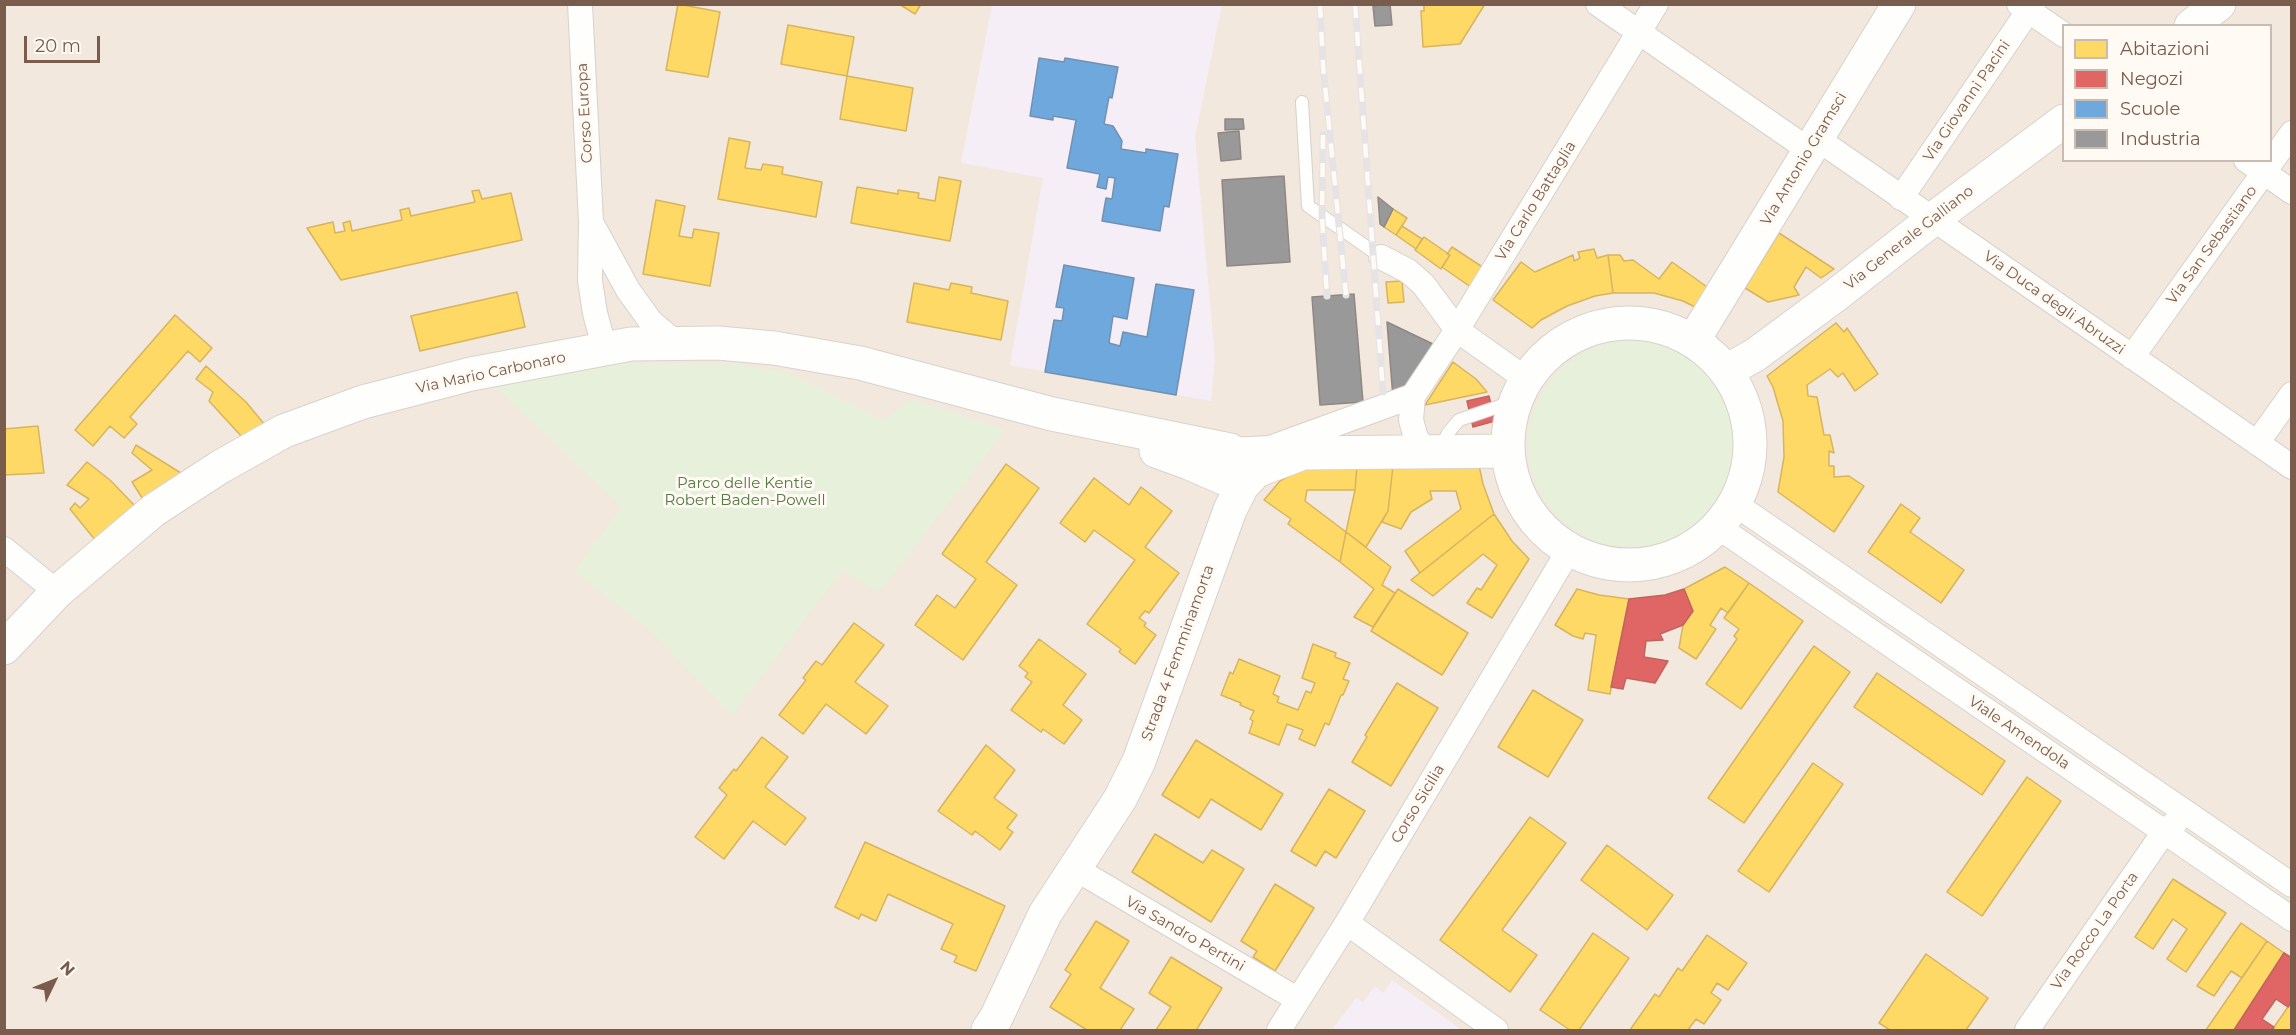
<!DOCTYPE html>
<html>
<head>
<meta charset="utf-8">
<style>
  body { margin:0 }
  #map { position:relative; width:2296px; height:1035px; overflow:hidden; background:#f9f5f0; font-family:Montserrat,sans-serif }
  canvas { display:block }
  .frame { position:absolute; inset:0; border:6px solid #7a5c4d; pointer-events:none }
  .legend { position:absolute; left:2062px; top:24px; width:210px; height:138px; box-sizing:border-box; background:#fffaf3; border:2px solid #cabbb1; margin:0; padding:8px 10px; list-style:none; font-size:18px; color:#7a5c4d }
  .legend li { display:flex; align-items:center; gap:12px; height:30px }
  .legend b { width:30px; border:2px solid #cabbb1 }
  .north { position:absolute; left:24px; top:951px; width:60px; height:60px; -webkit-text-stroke:4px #fffaf3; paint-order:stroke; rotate:47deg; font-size:16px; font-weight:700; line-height:24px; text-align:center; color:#7a5c4d }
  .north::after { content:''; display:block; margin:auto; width:21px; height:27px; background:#7a5c4d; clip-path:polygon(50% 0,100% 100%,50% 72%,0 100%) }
  .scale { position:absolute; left:24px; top:36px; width:76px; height:27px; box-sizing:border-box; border:3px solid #7a5c4d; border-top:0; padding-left:8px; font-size:18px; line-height:21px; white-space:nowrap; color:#7a5c4d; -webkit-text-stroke:4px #fffaf3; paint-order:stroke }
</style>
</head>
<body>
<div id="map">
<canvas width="2296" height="1035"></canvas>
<div class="frame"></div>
<ul class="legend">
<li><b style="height:16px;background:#ffd966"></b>Abitazioni</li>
<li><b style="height:16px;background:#e06666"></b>Negozi</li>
<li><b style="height:16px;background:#6fa8dc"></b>Scuole</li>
<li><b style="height:16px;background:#999"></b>Industria</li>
</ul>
<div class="north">N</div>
<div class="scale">20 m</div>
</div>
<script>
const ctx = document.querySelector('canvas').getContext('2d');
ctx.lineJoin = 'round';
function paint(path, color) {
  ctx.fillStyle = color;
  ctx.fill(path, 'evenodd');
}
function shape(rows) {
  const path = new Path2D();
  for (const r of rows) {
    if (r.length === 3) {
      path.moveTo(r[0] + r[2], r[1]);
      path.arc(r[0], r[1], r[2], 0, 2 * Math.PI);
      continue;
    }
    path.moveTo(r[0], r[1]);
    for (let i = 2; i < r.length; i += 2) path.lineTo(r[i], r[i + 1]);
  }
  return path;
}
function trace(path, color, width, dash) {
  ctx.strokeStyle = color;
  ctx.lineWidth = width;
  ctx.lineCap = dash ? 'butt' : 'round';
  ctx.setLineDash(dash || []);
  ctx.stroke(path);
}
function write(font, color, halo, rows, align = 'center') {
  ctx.font = font + ' Montserrat,sans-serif';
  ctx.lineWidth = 6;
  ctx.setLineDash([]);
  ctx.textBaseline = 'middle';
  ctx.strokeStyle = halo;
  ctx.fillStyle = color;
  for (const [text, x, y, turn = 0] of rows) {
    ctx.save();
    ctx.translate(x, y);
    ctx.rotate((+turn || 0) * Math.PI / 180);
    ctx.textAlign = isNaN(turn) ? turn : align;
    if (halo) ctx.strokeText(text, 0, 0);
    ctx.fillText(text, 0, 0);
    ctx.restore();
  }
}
paint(shape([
  [5,5,2291,5,2291,1030,5,1030],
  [2064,26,2270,26,2270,160,2064,160]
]), '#f2e8de');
paint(shape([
  [992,5,1222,5,1195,137,1215,358,1211,401,1010,365,1043,178,961,163],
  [1392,980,1462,1030,1332,1030,1356,998,1363,1002,1375,986,1383,993]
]), '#f6eef6');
paint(shape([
  [1631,444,103],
  [613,363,732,363,789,373,883,420,912,399,1006,430,879,593,843,570,732,716,650,631,574,571,621,507,494,386]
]), '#e7f0db');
const homes = shape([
  [678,4,720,12,708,77,666,70,678,4],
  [899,4,921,4,915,14,899,4],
  [1424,4,1485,4,1460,44,1423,47,1421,11,1424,11,1424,4],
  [788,25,854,37,847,76,781,64,788,25],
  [847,76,913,88,906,131,840,119,847,76],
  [729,138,750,142,745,168,761,170,763,164,783,167,782,174,822,182,816,217,718,199,729,138],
  [939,177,961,181,950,241,851,223,857,187,898,194,898,190,919,193,918,198,935,201,939,177],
  [479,190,482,199,511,193,522,240,341,280,307,228,333,222,335,233,345,231,343,223,350,221,352,231,402,220,400,210,409,208,411,216,475,202,472,191,479,190],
  [656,200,685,206,679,236,692,238,694,229,719,233,710,286,643,274,656,200],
  [1393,209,1407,218,1396,235,1384,227,1393,209],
  [1402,226,1422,239,1416,249,1396,235,1402,226],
  [1779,233,1834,269,1821,278,1806,267,1794,287,1799,295,1768,302,1745,288,1779,233],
  [1424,237,1450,255,1441,269,1415,250,1424,237],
  [1452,247,1487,270,1475,290,1442,267,1450,255,1447,254,1452,247],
  [1594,249,1597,258,1608,255,1613,293,1595,296,1567,306,1541,320,1532,328,1493,300,1521,262,1535,272,1573,255,1574,261,1580,258,1578,252,1594,249],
  [1608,255,1620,255,1624,261,1633,260,1659,279,1672,262,1710,289,1699,309,1683,301,1654,293,1613,293,1608,255],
  [1402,281,1404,302,1388,303,1386,282,1402,281],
  [914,283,949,290,951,283,972,287,971,293,1008,301,1001,340,907,322,914,283],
  [517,292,525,327,420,351,411,316,517,292],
  [175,315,212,348,200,362,188,351,130,417,137,424,124,438,110,426,93,446,75,430,175,315],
  [1836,323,1844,332,1847,328,1878,374,1855,391,1843,373,1838,377,1830,369,1807,385,1808,396,1817,397,1824,435,1830,435,1834,453,1829,451,1829,466,1834,466,1834,477,1849,476,1864,486,1834,532,1778,492,1784,457,1783,421,1773,387,1767,376,1836,323],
  [1453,362,1476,379,1487,392,1425,405,1453,362],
  [206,366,246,402,265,425,242,437,209,401,213,392,196,379,206,366],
  [38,426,44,473,4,475,4,429,38,426],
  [136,445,184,475,144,501,132,482,152,470,132,453,136,445],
  [87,462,110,480,135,506,96,541,70,509,75,503,80,508,89,499,67,485,87,462],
  [1006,464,1039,488,986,562,1017,585,963,660,915,625,937,595,955,608,976,579,942,554,1006,464],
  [1308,465,1357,465,1355,490,1307,490,1305,501,1346,532,1340,562,1288,524,1291,519,1264,500,1280,481,1308,465],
  [1357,465,1393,466,1388,511,1366,547,1346,532,1355,490,1357,465],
  [1479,465,1483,484,1494,514,1420,573,1405,551,1461,509,1456,491,1430,491,1432,499,1411,512,1401,529,1382,522,1388,511,1393,466,1479,465],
  [1094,478,1129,505,1141,487,1172,511,1145,547,1179,573,1149,613,1145,611,1139,618,1146,623,1144,626,1156,635,1135,664,1119,652,1121,649,1087,624,1135,560,1094,530,1085,542,1060,523,1094,478],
  [1901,504,1920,518,1910,532,1964,570,1941,603,1868,552,1901,504],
  [1494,514,1512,541,1529,559,1492,618,1467,603,1477,588,1481,590,1497,565,1483,554,1433,596,1411,580,1494,514],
  [1346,532,1391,567,1382,585,1395,593,1373,627,1354,617,1374,589,1340,562,1346,532],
  [1725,567,1749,583,1728,613,1721,608,1710,625,1716,629,1696,659,1679,648,1683,625,1693,611,1684,589,1725,567],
  [1749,583,1803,621,1741,709,1706,684,1737,639,1734,636,1739,629,1724,618,1749,583],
  [1398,589,1468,633,1442,675,1371,631,1398,589],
  [1577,589,1599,595,1629,599,1610,694,1588,690,1596,635,1585,633,1583,639,1573,636,1555,625,1577,589],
  [854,623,884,645,855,682,888,706,866,734,826,704,803,734,779,715,806,680,803,678,816,661,822,665,854,623],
  [1039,639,1086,674,1063,705,1082,720,1064,744,1043,729,1041,732,1011,710,1032,682,1025,677,1028,673,1019,666,1039,639],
  [1313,644,1336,653,1335,657,1350,663,1343,679,1349,681,1343,695,1341,695,1329,725,1325,723,1315,746,1299,739,1303,730,1287,724,1279,745,1249,733,1253,721,1250,719,1254,711,1240,705,1241,703,1221,695,1230,672,1233,674,1239,659,1280,676,1273,694,1279,697,1277,702,1298,710,1306,691,1311,693,1315,683,1302,678,1313,644],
  [1814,646,1850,672,1744,823,1708,798,1814,646],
  [1877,673,2005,761,1982,795,1854,707,1877,673],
  [1397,683,1438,708,1391,786,1352,762,1367,737,1365,735,1397,683],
  [1533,690,1583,720,1548,777,1498,747,1533,690],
  [762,737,788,757,765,787,806,818,785,845,753,821,724,859,695,837,727,795,719,788,734,769,736,771,762,737],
  [1196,740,1283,794,1261,830,1211,799,1199,818,1162,795,1196,740],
  [986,745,1015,770,994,798,1017,815,1007,828,1013,832,1000,850,975,831,972,835,938,811,986,745],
  [1813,763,1843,784,1769,892,1738,871,1813,763],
  [2027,777,2061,801,1982,916,1947,892,2027,777],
  [1329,789,1365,811,1336,858,1325,851,1316,866,1291,851,1329,789],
  [1530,817,1566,843,1502,930,1537,955,1510,992,1440,940,1530,817],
  [1155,834,1203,863,1212,850,1244,869,1211,922,1132,872,1155,834],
  [865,842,1005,906,976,971,954,962,957,956,941,949,953,924,888,894,876,921,861,914,859,919,835,907,865,842],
  [1607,845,1673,895,1647,930,1581,880,1607,845],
  [2173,879,2226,913,2186,972,2167,959,2187,929,2173,919,2153,949,2135,937,2173,879],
  [1275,884,1314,908,1275,971,1253,957,1257,951,1241,941,1275,884],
  [1096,921,1129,941,1100,988,1134,1009,1120,1030,1087,1030,1050,1007,1071,974,1065,970,1096,921],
  [2241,923,2267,941,2242,978,2231,971,2214,996,2197,986,2241,923],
  [1593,933,1629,958,1579,1030,1570,1030,1540,1010,1593,933],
  [1707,935,1747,963,1728,990,1717,983,1711,993,1721,1000,1704,1024,1696,1019,1688,1030,1630,1030,1655,994,1659,997,1678,968,1682,971,1707,935],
  [2267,941,2284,953,2234,1030,2206,1030,2267,941],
  [1926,954,1988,998,1966,1030,1890,1030,1879,1023,1926,954],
  [1171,957,1222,988,1197,1029,1200,1030,1156,1030,1171,1007,1149,993,1171,957],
  [2292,1001,2292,1030,2272,1030,2288,1007,2292,1001]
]);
paint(homes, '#ffd966');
trace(homes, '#d7b45e', 1.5);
const shops = shape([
  [1489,396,1495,421,1473,427,1467,401,1489,396],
  [1684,589,1693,611,1683,625,1660,634,1663,640,1646,641,1644,657,1668,661,1655,683,1626,678,1623,689,1611,687,1629,599,1665,595,1684,589],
  [2284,953,2292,958,2292,1001,2288,1007,2276,999,2262,1019,2274,1027,2272,1030,2234,1030,2284,953]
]);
paint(shops, '#e06666');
trace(shops, '#c1635e', 1.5);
const schools = shape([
  [1039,58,1064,62,1065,58,1118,67,1112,98,1109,97,1104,124,1113,126,1122,141,1121,149,1146,153,1146,149,1178,154,1169,207,1164,206,1160,231,1102,221,1106,198,1112,199,1115,178,1108,177,1106,189,1097,187,1100,174,1067,168,1076,120,1053,116,1053,120,1030,116,1039,58],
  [1064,265,1134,278,1127,319,1113,316,1109,343,1120,346,1123,332,1147,337,1156,284,1194,290,1176,395,1045,372,1054,320,1062,321,1064,308,1056,307,1064,265]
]);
paint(schools, '#6fa8dc');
trace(schools, '#7291b1', 1.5);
const industry = shape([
  [1390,4,1392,25,1375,26,1373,6,1390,4],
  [1225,119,1243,119,1244,129,1225,130,1225,119],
  [1239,131,1241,159,1221,161,1218,133,1239,131],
  [1284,176,1290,262,1227,266,1222,180,1284,176],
  [1378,197,1393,209,1384,227,1380,224,1378,197],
  [1354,294,1363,402,1320,405,1312,297,1354,294],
  [1387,322,1437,346,1408,391,1393,398,1387,322]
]);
paint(industry, '#999');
trace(industry, '#908782', 1.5);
const lane = shape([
  [1302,102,1308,206,1381,257],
  [1440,449,1448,433,1459,420,1515,401]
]);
const street = shape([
  [580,4,591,222,590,281,595,313,605,350],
  [1598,4,1809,150],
  [2019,4,2064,35],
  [1816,138,2292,467],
  [2246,160,2292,192],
  [1901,198,2033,4],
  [592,224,628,290,651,322,675,342],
  [1381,257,1408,271,1423,284,1457,330,1526,379],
  [2132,357,2292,133],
  [2257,443,2292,394],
  [1230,450,1270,448,1413,396],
  [1428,453,1416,438,1411,420,1413,396,1457,330,1656,4],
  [1735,504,2292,885],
  [1718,527,2292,919],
  [4,549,57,592],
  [1074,868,1297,999],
  [1347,923,1496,1030],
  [1279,1030,1347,923,1569,550],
  [2027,1030,2164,832,2175,823]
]);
const secondary = shape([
  [2191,26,2219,4],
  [1629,444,121],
  [1693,341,1899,4],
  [1726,371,1755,355,1836,295,1933,219,2064,121],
  [1156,451,1189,463,1242,486],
  [4,648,57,592,154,510,220,467,284,431,363,402,471,374,631,344,718,343,774,348,860,363,1052,414,1230,450,1248,461,1256,471],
  [988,1030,996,1018,1045,914,1120,799,1139,761,1230,510,1242,486,1256,471,1303,453,1508,451]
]);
trace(lane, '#d7d1cb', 14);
trace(street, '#d7d1cb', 26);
trace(secondary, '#d9d2cb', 35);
trace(lane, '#fefefd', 12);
trace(street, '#fefefd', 24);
trace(secondary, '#fefefd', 33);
const rail = shape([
  [1320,4,1323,66,1346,295],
  [1355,4,1383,392],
  [1323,135,1322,217,1327,296]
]);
trace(rail, '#e6e3e7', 7);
trace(rail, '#fffaf3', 4.5, [14]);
write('15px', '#7a5c4d', '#fffaf3', [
  ["Via Giovanni Pacini",1967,101,-56],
  ["Corso Europa",585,113,-93],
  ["Via Antonio Gramsci",1804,159,-59],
  ["Via Carlo Battaglia",1536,201,-58],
  ["Via Generale Galliano",1909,238,-38],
  ["Via San Sebastiano",2212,245,-54],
  ["Via Duca degli Abruzzi",2054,303,35],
  ["Via Mario Carbonaro",491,373,-12],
  ["Strada 4 Femminamorta",1178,653,-70],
  ["Viale Amendola",2019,733,34],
  ["Corso Sicilia",1418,804,-59],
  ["Via Rocco La Porta",2095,931,-55],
  ["Via Sandro Pertini",1185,934,30]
]);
write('15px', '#537a41', '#fffaf3', [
  ["Parco delle Kentie",745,484],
  ["Robert Baden-Powell",745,501]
]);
</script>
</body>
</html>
